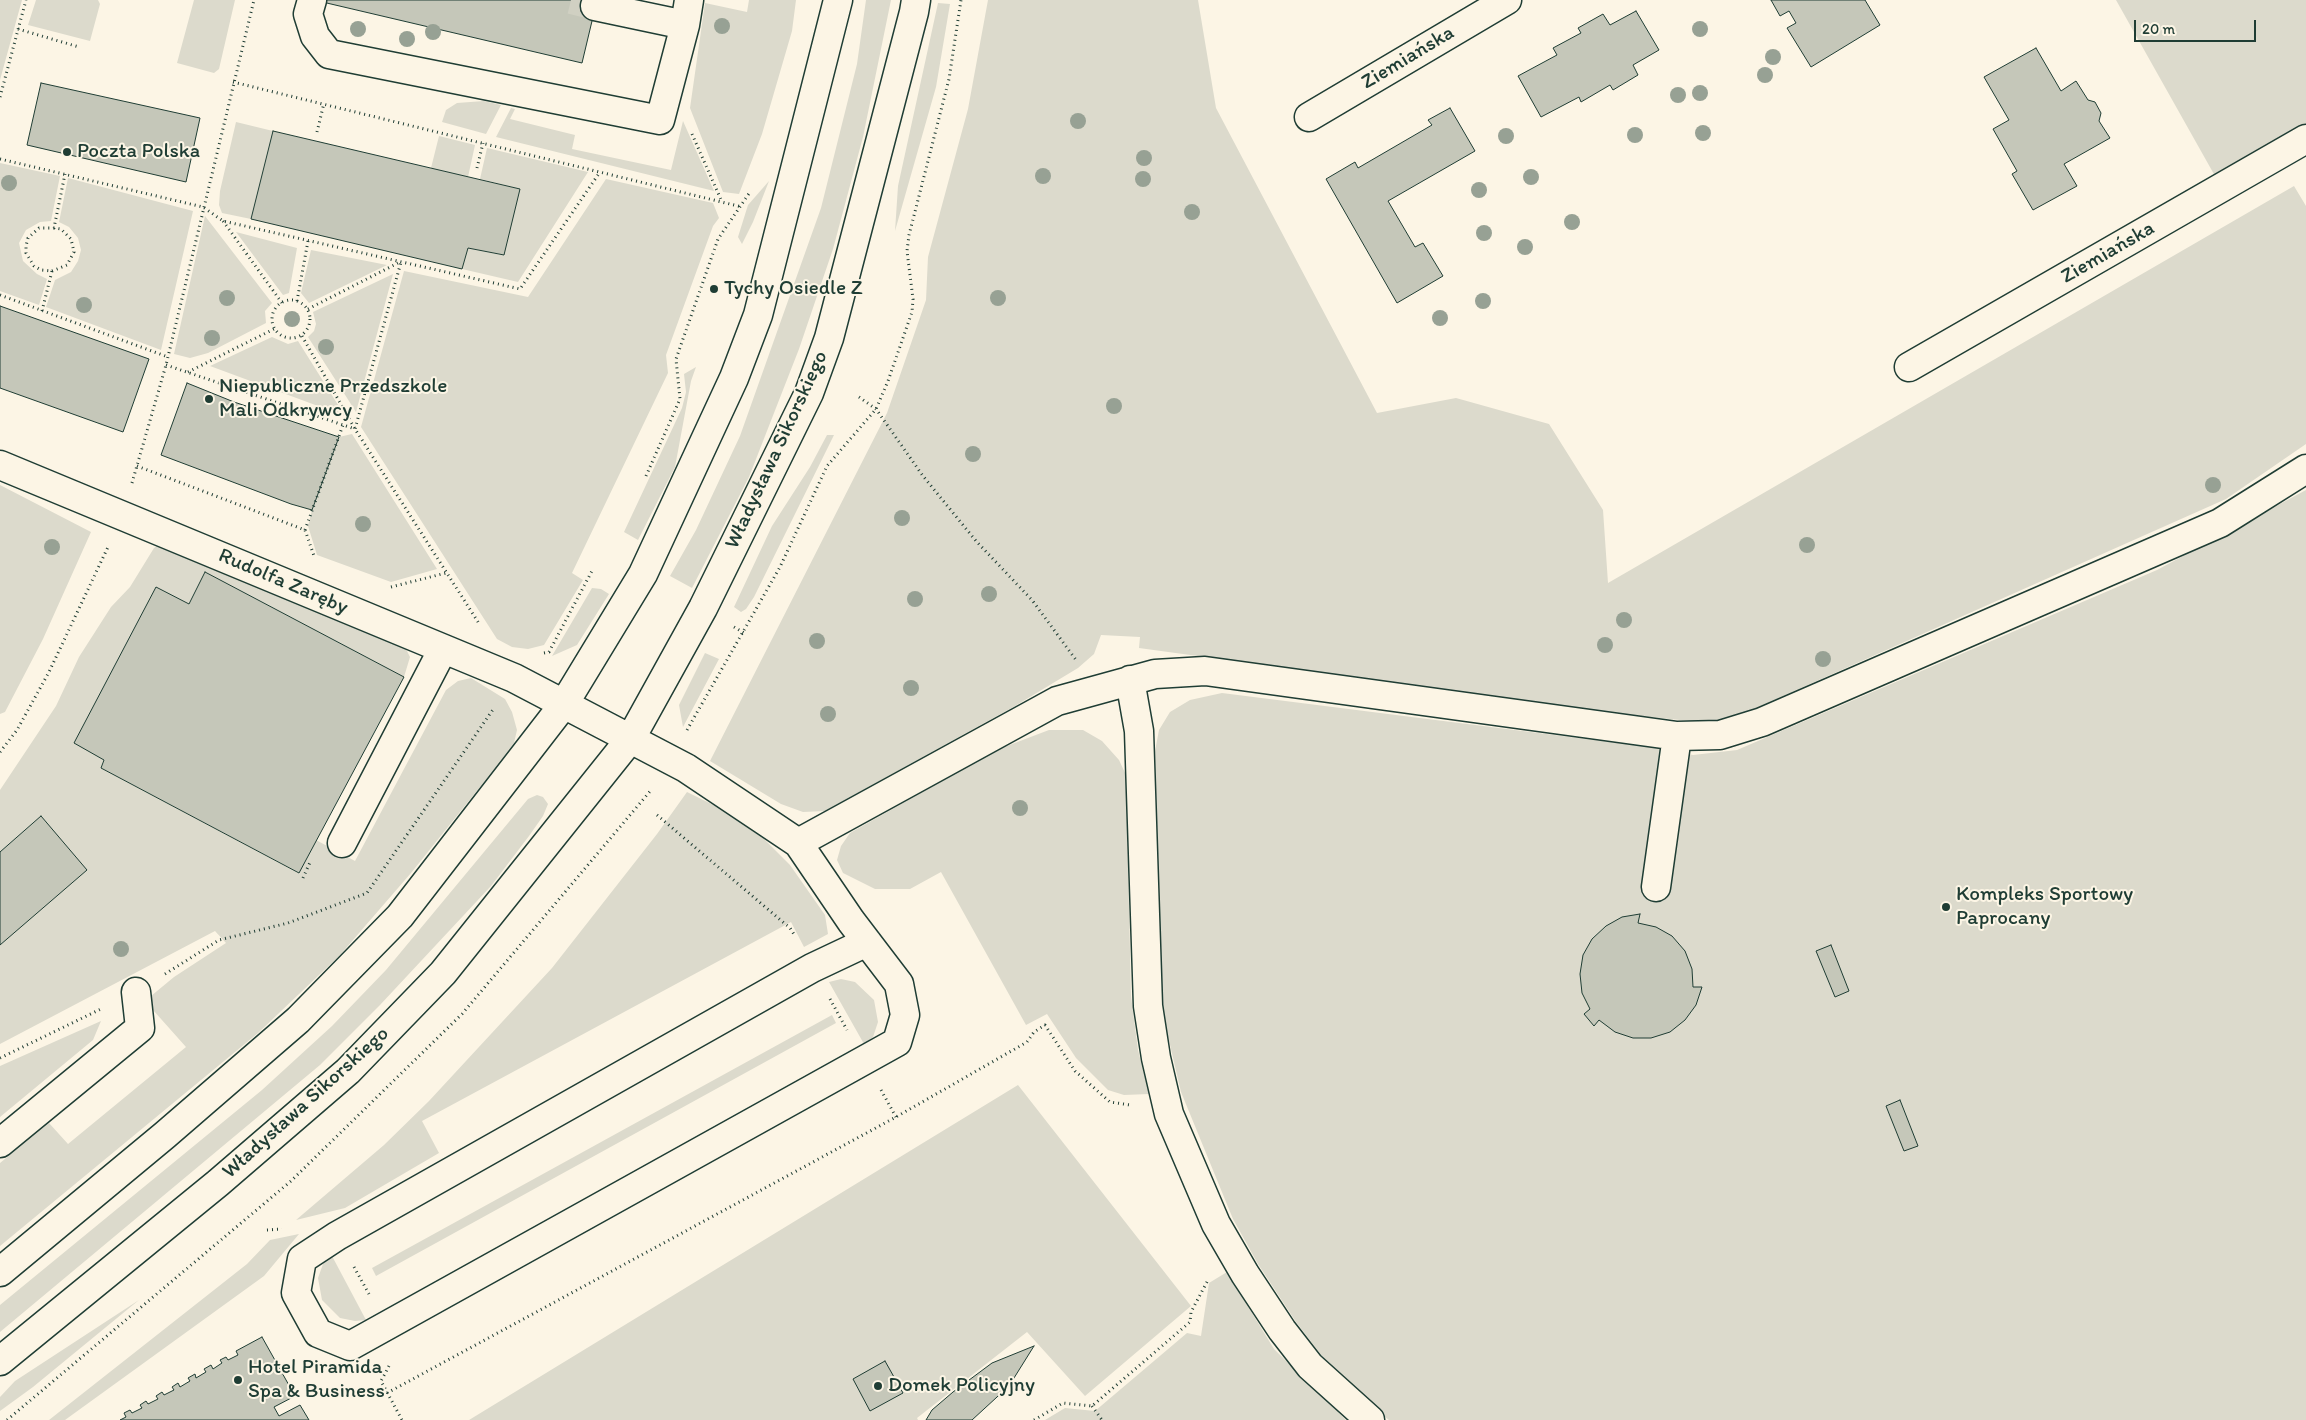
<!DOCTYPE html>
<html>
<head>
<meta charset="utf-8">
<style>
  body { margin:0 }
  #map { position:relative; width:2306px; height:1420px; overflow:hidden; background:#fcf5e5; font-family:Itim,sans-serif }
  canvas { display:block }
  .scale { position:absolute; left:2134px; top:20px; width:122px; height:22px; box-sizing:border-box; border:2px solid #1f3d34; border-top:0; padding-left:6px; font-size:15px; line-height:18px; white-space:nowrap; color:#1f3d34; -webkit-text-stroke:4px #fcf5e5; paint-order:stroke }
</style>
</head>
<body>
<div id="map">
<canvas width="2306" height="1420"></canvas>
<div class="scale">20 m</div>
</div>
<script>
const ctx = document.querySelector('canvas').getContext('2d');
ctx.lineJoin = 'round';
function paint(path, color) {
  ctx.fillStyle = color;
  ctx.fill(path, 'evenodd');
}
function shape(rows) {
  const path = new Path2D();
  for (const r of rows) {
    if (r.length === 3) {
      path.moveTo(r[0] + r[2], r[1]);
      path.arc(r[0], r[1], r[2], 0, 2 * Math.PI);
      continue;
    }
    path.moveTo(r[0], r[1]);
    for (let i = 2; i < r.length; i += 2) path.lineTo(r[i], r[i + 1]);
  }
  return path;
}
function trace(path, color, width, dash) {
  ctx.strokeStyle = color;
  ctx.lineWidth = width;
  ctx.lineCap = dash ? 'butt' : 'round';
  ctx.setLineDash(dash || []);
  ctx.stroke(path);
}
function write(font, color, halo, rows, align = 'center') {
  ctx.font = font + ' Itim,sans-serif';
  ctx.lineWidth = 4;
  ctx.setLineDash([]);
  ctx.textBaseline = 'middle';
  ctx.strokeStyle = halo;
  ctx.fillStyle = color;
  for (const [text, x, y, turn = 0] of rows) {
    ctx.save();
    ctx.translate(x, y);
    ctx.rotate((+turn || 0) * Math.PI / 180);
    ctx.textAlign = isNaN(turn) ? turn : align;
    if (halo) ctx.strokeText(text, 0, 0);
    ctx.fillText(text, 0, 0);
    ctx.restore();
  }
}
paint(shape([
  [0,0,22,0,0,80],
  [36,0,98,0,100,4,90,41,28,25],
  [194,0,235,0,219,69,214,73,177,63],
  [749,0,796,0,792,31,762,134,739,194,723,192,690,108,705,3,747,12],
  [866,0,891,0,863,137,833,249,799,349,749,477,692,588,670,576,696,530,740,436,821,208,857,64],
  [988,0,1198,0,1216,108,1377,413,1456,398,1549,424,1603,510,1608,583,2294,186,2306,206,2306,444,2226,499,1720,724,1630,715,1139,648,1140,637,1101,635,1094,654,1078,668,1015,706,825,811,803,812,781,804,710,761,887,413,926,300,928,257,968,109],
  [2116,0,2306,0,2306,125,2215,176],
  [938,3,950,4,936,87,895,231,898,186],
  [484,101,501,105,486,134,442,122,446,110,457,103],
  [511,108,515,109,510,119,575,135,572,149,671,170,683,121,714,191,496,137],
  [236,122,273,131,251,219,222,213,219,205,220,191],
  [439,136,475,145,468,177,431,168],
  [487,148,588,172,518,282,462,269,468,248,502,255,520,189,480,179],
  [0,163,60,176,51,221,40,222,26,230,19,243,23,261,37,274,47,279,39,305,0,291],
  [68,178,193,211,161,350,46,307,55,280,71,272,78,261,81,250,78,238,69,227,59,222],
  [606,179,713,203,719,218,713,226,666,355,668,373,572,573,583,580,544,645,528,649,512,647,497,639,361,427,404,271,528,297],
  [769,181,753,222,742,244,738,237,748,205],
  [205,216,272,303,265,311,266,323,208,353,190,358,174,354],
  [236,232,297,248,289,293,283,295],
  [311,250,387,265,309,303,301,293],
  [393,274,356,412,308,337,314,331,316,324,313,312],
  [272,337,288,344,298,341,345,416,210,366],
  [696,367,691,381,675,467,638,540,624,532,682,408,686,392,684,374],
  [352,434,437,569,391,582,317,555,308,526,312,510,339,437],
  [827,435,834,435,754,597,746,609,741,612,734,607,772,526,810,467],
  [0,485,91,532,43,639,5,712,0,714],
  [2306,490,2306,1420,1389,1420,1371,1406,1322,1356,1296,1322,1258,1264,1233,1219,1181,1092,1161,1006,1155,751,1159,730,1170,712,1190,700,1222,693,1657,748,1693,755,1737,750,2157,570],
  [161,543,405,647,410,657,404,677,205,572,189,604,156,588,101,768,298,873,316,840,355,861,446,690,458,681,471,678,505,699,512,712,517,730,514,743,484,782,411,873,340,955,258,1033,0,1246,0,1163,49,1123,68,1144,186,1047,145,1001,174,977,226,943,215,931,0,1044,0,790,56,706,79,657,111,607,130,587,154,548],
  [592,588,601,589,609,594,577,645,552,656],
  [705,653,719,659,683,727,679,705],
  [1049,730,1083,730,1102,741,1119,760,1126,775,1131,996,1138,1050,1149,1094,1124,1095,1108,1090,1076,1058,1047,1014,1026,1025,941,872,910,889,875,889,843,873,837,860,841,846,850,833,999,749],
  [687,792,746,821,790,865,825,915,828,934,804,947,791,922,422,1121,439,1153,345,1208,296,1220,384,1145,429,1101,552,968,657,834],
  [537,795,543,797,548,804,543,816,529,836,491,886,380,1005,320,1065,0,1332,0,1305,262,1090,332,1026,386,970,528,799],
  [841,979,855,982,874,1000,878,1022,873,1037,864,1044,829,982],
  [832,1015,836,1023,376,1276,372,1268],
  [101,1021,93,1040,0,1117,0,1066],
  [1018,1085,1191,1306,1085,1396,1027,1332,917,1418,918,1420,469,1420],
  [299,1234,264,1276,65,1420,49,1420,247,1264,270,1240],
  [332,1256,366,1320,355,1321,340,1318,322,1300,318,1278,323,1264],
  [1227,1272,1274,1349,1346,1420,1045,1420,1065,1408,1095,1411,1187,1333,1201,1336,1209,1283],
  [139,1300,33,1387,0,1411,0,1397,15,1381]
]), '#dcdacc');
const building = shape([
  [314,0,597,0,582,63,314,0],
  [1771,0,1865,0,1880,25,1811,67,1787,28,1796,23,1789,11,1780,16,1771,0],
  [1636,11,1659,50,1633,65,1638,75,1613,90,1610,85,1581,102,1579,97,1541,117,1518,76,1557,55,1553,48,1581,33,1578,28,1603,14,1610,25,1636,11],
  [2036,48,2061,91,2076,81,2088,100,2095,102,2101,113,2099,121,2110,138,2064,164,2077,186,2033,210,2012,174,2017,171,1993,129,2009,120,1984,77,2036,48],
  [41,83,200,118,186,182,27,145,41,83],
  [1450,108,1475,151,1388,201,1415,247,1423,243,1443,276,1397,303,1326,179,1355,162,1358,168,1432,125,1428,120,1450,108],
  [273,131,520,189,504,255,468,248,462,269,251,219,273,131],
  [0,306,149,359,123,432,0,388,0,306],
  [187,383,234,402,339,437,312,510,291,504,161,455,187,383],
  [205,572,404,677,299,873,101,768,104,760,74,743,156,587,189,604,205,572],
  [41,816,87,870,0,945,0,852,41,816],
  [1640,914,1638,923,1656,927,1672,936,1685,951,1692,969,1693,987,1702,987,1696,1005,1685,1020,1670,1032,1651,1038,1633,1038,1615,1032,1599,1020,1594,1026,1584,1014,1590,1009,1582,993,1580,974,1583,955,1592,939,1606,926,1622,917,1640,914],
  [1831,945,1849,991,1835,997,1816,951,1831,945],
  [1900,1100,1918,1146,1904,1151,1886,1106,1900,1100],
  [262,1337,295,1396,274,1407,279,1416,300,1405,309,1420,120,1420,126,1417,124,1413,130,1410,132,1413,142,1408,140,1405,146,1401,148,1404,158,1399,156,1396,162,1392,164,1395,174,1390,172,1387,178,1383,180,1387,190,1381,188,1378,195,1374,196,1378,206,1372,204,1369,211,1365,213,1369,222,1363,220,1360,226,1357,228,1360,238,1355,236,1351,262,1337],
  [1034,1346,1009,1386,972,1420,926,1420,932,1410,953,1392,992,1363,1034,1346],
  [885,1361,903,1393,870,1411,853,1379,885,1361]
]);
paint(building, '#c5c7b9');
trace(building, '#1f3d34', 1);
trace(shape([
  [571,0,595,6]
]), '#d0d0c2', 28, [28, 14]);
const minor = shape([
  [312,0,308,14,315,36,329,54,660,120,685,25,689,0],
  [595,6,685,25],
  [1309,117,1507,0],
  [1909,367,2306,139],
  [0,465,514,678,686,768,798,843,1057,701,1155,674,1205,671,1677,736,1720,735,1762,722,2220,523,2306,469],
  [1130,680,1139,731,1148,1006,1156,1058,1169,1114,1216,1224,1245,1274,1282,1330,1310,1366,1370,1420],
  [342,843,443,649],
  [798,843,851,921,899,984,905,1015,897,1042,350,1346,318,1333,296,1293,302,1259,337,1236,812,968,867,942],
  [1656,887,1677,736],
  [0,1143,140,1028,136,992],
  [0,1272,165,1135,298,1020,400,916,564,704,643,574,734,378,758,315,838,0],
  [0,1361,218,1183,348,1071,443,973,631,738,703,608,809,393,829,338,914,12,916,0]
]);
trace(minor, '#1f3d34', 31);
trace(shape([
  [18,29,79,47],
  [233,82,742,207],
  [0,97,26,0],
  [317,132,324,103],
  [692,134,722,202],
  [0,159,203,207,223,221,520,289,600,172],
  [477,168,483,143],
  [223,221,282,303],
  [52,271,67,265,74,252,71,239,61,229,54,228],
  [0,295,168,357],
  [291,319,19],
  [297,301,308,241],
  [308,309,400,262],
  [42,311,52,271,41,270,34,266,26,253,26,246,28,238,39,228,54,228,65,174],
  [302,336,355,429,480,625],
  [166,365,355,429,401,262],
  [188,372,274,329],
  [859,397,876,409,923,476,976,541,1032,600,1076,660],
  [137,466,305,530,314,556],
  [646,476,680,399,676,359,718,239,750,192],
  [132,483,166,365,254,0],
  [305,530,343,425],
  [391,587,446,573],
  [734,627,744,633],
  [544,653,549,652,593,569],
  [687,730,780,567,827,466,876,409,888,381,912,312,913,299,907,251,909,235,949,79,961,0],
  [0,752,17,730,49,672,108,547],
  [657,815,790,928,795,936],
  [303,878,311,860],
  [165,974,219,940,288,923,367,893,494,708],
  [830,999,847,1030],
  [0,1058,103,1008],
  [881,1090,896,1117],
  [267,1230,282,1229],
  [354,1267,369,1294],
  [389,1366,381,1381,402,1420],
  [387,1393,896,1117,1027,1042,1034,1032,1045,1025,1075,1071,1110,1102,1130,1105],
  [1092,1406,1102,1420],
  [7,1420,291,1181,462,1014,652,789],
  [1034,1420,1063,1403,1092,1406,1190,1322,1191,1312,1208,1280]
]), '#1f3d34', 3, [1, 4]);
trace(minor, '#fcf5e5', 28);
ctx.fillStyle = '#97a194';
for (const [x, y] of [
  [722,26],
  [358,29],
  [1700,29],
  [433,32],
  [407,39],
  [1773,57],
  [1765,75],
  [1700,93],
  [1678,95],
  [1078,121],
  [1703,133],
  [1635,135],
  [1506,136],
  [1144,158],
  [1043,176],
  [1531,177],
  [1143,179],
  [9,183],
  [1479,190],
  [1192,212],
  [1572,222],
  [1484,233],
  [1525,247],
  [227,298],
  [998,298],
  [1483,301],
  [84,305],
  [1440,318],
  [292,319],
  [212,338],
  [326,347],
  [1114,406],
  [973,454],
  [2213,485],
  [902,518],
  [363,524],
  [1807,545],
  [52,547],
  [989,594],
  [915,599],
  [1624,620],
  [817,641],
  [1605,645],
  [1823,659],
  [911,688],
  [828,714],
  [1020,808],
  [121,949]
]) {
  ctx.beginPath();
  ctx.arc(x, y, 8, 0, 2 * Math.PI);
  ctx.fill();
}
for (const [x, y, r, color] of [
  [67,152,5,"#1f3d34"],
  [714,289,5,"#1f3d34"],
  [209,399,5,"#1f3d34"],
  [1946,907,5,"#1f3d34"],
  [238,1380,5,"#1f3d34"],
  [878,1386,5,"#1f3d34"]
]) {
  const dot = new Path2D();
  dot.arc(x, y, r, 0, 2 * Math.PI);
  ctx.fillStyle = color;
  ctx.fill(dot);
  trace(dot, '#fcf5e5', 2);
}
write('21px', '#1f3d34', '#fcf5e5', [
  ["Ziemiańska",1408,58,-31],
  ["Ziemiańska",2108,253,-30],
  ["Władysława Sikorskiego",777,450,-65],
  ["Rudolfa Zaręby",283,582,23],
  ["Władysława Sikorskiego",306,1103,-42]
]);
write('21px', '#1f3d34', '#fcf5e5', [
  ["Poczta Polska",77,152],
  ["Tychy Osiedle Z",724,289],
  ["Niepubliczne Przedszkole",219,387],
  ["Mali Odkrywcy",219,411],
  ["Kompleks Sportowy",1956,895],
  ["Paprocany",1956,919],
  ["Hotel Piramida",248,1368],
  ["Spa & Business",248,1392],
  ["Domek Policyjny",888,1386]
], 'left');
</script>
</body>
</html>
